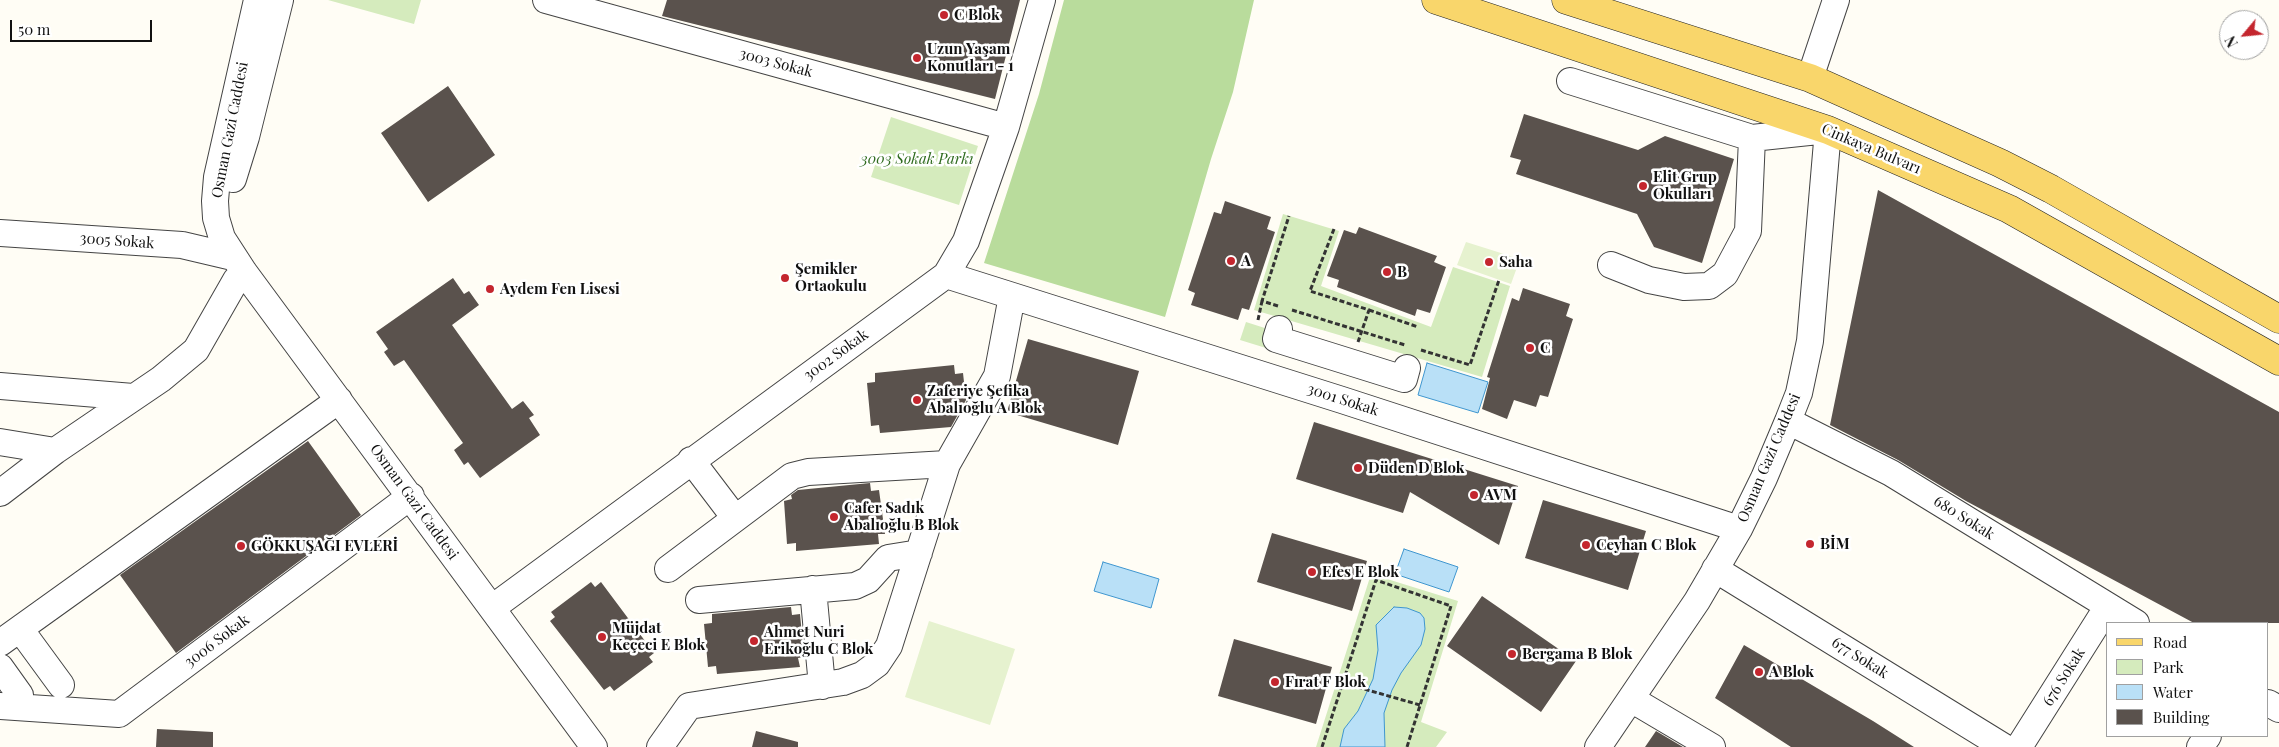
<!DOCTYPE html>
<html>
<head>
<meta charset="utf-8">
<style>
  body { margin:0 }
  #map { position:relative; width:2279px; height:747px; overflow:hidden; background:#fffdf5; font-family:"Playfair Display",serif }
  canvas { display:block }
  .legend { position:absolute; left:2106px; top:622px; width:162px; height:115px; box-sizing:border-box; background:#fff; border:1px solid #a0a0a0; margin:0; padding:6px 9px; list-style:none; font-size:15px; color:#111 }
  .legend li { display:flex; align-items:center; gap:10px; height:25px }
  .legend b { width:25px; border:1px solid #a0a0a0 }
  .north { position:absolute; left:2219px; top:10px; width:50px; height:50px; box-sizing:border-box; background:#fff; border:1px solid #a0a0a0; border-radius:50%; rotate:242deg; font-size:14px; font-weight:700; line-height:20px; text-align:center; color:#111 }
  .north::after { content:''; display:block; margin:auto; width:18px; height:22px; background:#c4262e; clip-path:polygon(50% 0,100% 100%,50% 72%,0 100%) }
  .scale { position:absolute; left:10px; top:20px; width:142px; height:22px; box-sizing:border-box; border:2px solid #111; border-top:0; padding-left:6px; font-size:15px; line-height:18px; white-space:nowrap; color:#111; -webkit-text-stroke:4px #fff; paint-order:stroke }
</style>
</head>
<body>
<div id="map">
<canvas width="2279" height="747"></canvas>
<ul class="legend">
<li><b style="height:6px;background:#f9d66b"></b>Road</li>
<li><b style="height:14px;background:#d5ebbd"></b>Park</li>
<li><b style="height:14px;background:#b9e0f7"></b>Water</li>
<li><b style="height:14px;background:#5a524d"></b>Building</li>
</ul>
<div class="north">N</div>
<div class="scale">50 m</div>
</div>
<script>
const ctx = document.querySelector('canvas').getContext('2d');
ctx.lineJoin = 'round';
function paint(path, color) {
  ctx.fillStyle = color;
  ctx.fill(path, 'evenodd');
}
function shape(rows) {
  const path = new Path2D();
  for (const r of rows) {
    path.moveTo(r[0], r[1]);
    for (let i = 2; i < r.length; i += 2) path.lineTo(r[i], r[i + 1]);
  }
  return path;
}
function trace(path, color, width, dash) {
  ctx.strokeStyle = color;
  ctx.lineWidth = width;
  ctx.lineCap = dash ? 'butt' : 'round';
  ctx.setLineDash(dash || []);
  ctx.stroke(path);
}
function write(font, color, halo, rows, align = 'center') {
  ctx.font = font + ' "Playfair Display",serif';
  ctx.lineWidth = 5;
  ctx.setLineDash([]);
  ctx.textBaseline = 'middle';
  ctx.strokeStyle = halo;
  ctx.fillStyle = color;
  for (const [text, x, y, turn = 0] of rows) {
    ctx.save();
    ctx.translate(x, y);
    ctx.rotate((+turn || 0) * Math.PI / 180);
    ctx.textAlign = isNaN(turn) ? turn : align;
    if (halo) ctx.strokeText(text, 0, 0);
    ctx.fillText(text, 0, 0);
    ctx.restore();
  }
}
paint(shape([
  [328,0,421,0,414,24],
  [891,117,978,146,959,205,871,177],
  [1283,214,1339,231,1321,286,1431,327,1453,267,1510,286,1482,377,1254,310],
  [1246,322,1271,330,1266,348,1240,340],
  [1371,574,1458,601,1421,722,1447,732,1436,747,1316,747]
]), '#d5ebbd');
paint(shape([
  [1064,0,1254,0,1233,92,1211,159,1165,317,984,263,1039,94]
]), '#b9dc9c');
paint(shape([
  [1466,242,1520,259,1511,284,1457,265],
  [929,621,1015,649,990,725,905,697]
]), '#e6f2cf');
const water = shape([
  [1427,363,1488,382,1478,413,1418,395,1427,363],
  [1404,549,1458,567,1449,592,1395,574,1404,549],
  [1103,562,1159,579,1151,608,1094,591,1103,562],
  [1394,607,1407,608,1420,613,1424,618,1425,629,1421,645,1401,673,1392,690,1384,713,1385,747,1340,747,1344,729,1358,711,1373,679,1378,650,1376,625,1394,607]
]);
paint(water, '#b9e0f7');
trace(water, '#3f96cf', 1);
paint(shape([
  [667,0,1020,0,995,99,662,16],
  [448,86,495,155,428,202,381,133],
  [1524,114,1638,150,1665,136,1734,159,1702,263,1654,247,1637,214,1516,174,1521,160,1510,157],
  [1878,190,2279,412,2279,623,2194,623,1966,501,1898,460,1830,425],
  [1225,201,1271,217,1267,229,1275,232,1249,310,1242,308,1238,320,1191,305,1195,293,1188,290,1214,212,1221,214],
  [1359,227,1437,256,1434,262,1446,267,1430,313,1417,309,1415,316,1337,287,1339,280,1327,276,1344,230,1356,234],
  [453,278,464,294,469,291,479,305,452,325,512,409,523,401,534,415,529,418,540,435,480,478,468,462,464,465,454,450,463,443,404,360,394,366,384,352,388,349,376,332],
  [1523,288,1570,304,1566,316,1573,319,1548,397,1540,395,1536,407,1514,400,1507,419,1482,409,1490,378,1487,377,1512,298,1519,301],
  [1028,339,1139,371,1118,445,1007,412],
  [954,365,955,374,963,373,966,400,951,427,880,433,879,425,871,426,867,383,875,382,875,373],
  [1314,422,1518,486,1499,545,1410,492,1403,513,1296,479],
  [308,441,361,515,176,653,120,575],
  [870,483,871,491,879,490,885,534,878,534,879,544,796,551,796,543,787,544,784,501,792,499,791,495,798,490],
  [1543,500,1646,531,1628,590,1525,558],
  [1272,533,1367,561,1352,611,1257,582],
  [591,582,595,587,601,582,654,653,649,657,653,662,614,691,610,686,604,690,550,621,555,617,551,612],
  [1482,596,1576,661,1541,712,1447,646],
  [791,607,792,615,800,614,804,657,798,658,800,667,717,674,716,666,708,667,704,624,712,623,712,614],
  [1234,639,1332,667,1316,724,1218,696],
  [1744,645,1873,721,1914,747,1791,747,1715,698],
  [157,729,213,732,213,747,156,747],
  [756,731,798,742,798,747,752,747],
  [1656,731,1683,747,1645,747]
]), '#5a524d');
const minor = shape([
  [257,0,217,177,215,201,216,218,222,238,244,272,594,747],
  [546,0,1006,127],
  [1810,78,1836,0],
  [1570,81,1752,138,1828,130,1810,341,1799,393,1788,421,1764,478,1739,529,1697,601,1598,747],
  [233,179,246,137,280,0],
  [0,233,182,245,233,257],
  [1611,265,1649,280,1684,287,1709,286,1725,274,1748,231,1752,138],
  [946,275,1342,400,1739,529],
  [1279,329,1276,339,1404,379,1407,368],
  [0,386,133,397],
  [1788,421,1891,473,2136,623],
  [0,442,55,451,161,379,196,350,236,280,244,272],
  [691,460,735,518],
  [0,493,55,451],
  [668,569,792,476,808,472,947,464],
  [1715,569,2004,747],
  [813,589,822,686],
  [699,600,855,586,868,580,888,558,919,553],
  [492,608,946,275,966,241,1006,127,1042,0],
  [20,629,61,685],
  [0,643,339,400],
  [0,667,20,695],
  [1631,699,1712,747],
  [2268,703,2279,709],
  [0,706,119,714,411,496],
  [660,747,689,706,843,682,862,675,877,664,889,646,947,464,997,376,1012,296],
  [2019,747,2108,606],
  [2200,747,2208,736]
]);
const major = shape([
  [1436,0,1828,130,2009,209,2279,361],
  [1566,0,1810,78,2000,163,2051,189,2279,319]
]);
trace(minor, '#444', 28);
trace(major, '#222', 29);
trace(shape([
  [1334,229,1310,291,1369,310,1358,342],
  [1278,306,1262,301,1289,216],
  [1292,310,1405,345],
  [1369,310,1418,327],
  [1258,320,1262,301],
  [1421,350,1470,365,1499,280],
  [1343,683,1420,705],
  [1322,747,1376,580,1451,606,1407,747]
]), '#333', 3, [5, 2.5]);
trace(minor, '#fff', 26);
trace(major, '#f9d66b', 28);
for (const [x, y, r, color] of [
  [944,15,5,"#c4262e"],
  [917,58,5,"#c4262e"],
  [1643,186,5,"#c4262e"],
  [1231,261,5,"#c4262e"],
  [1489,262,5,"#c4262e"],
  [1387,272,5,"#c4262e"],
  [785,278,5,"#c4262e"],
  [490,289,5,"#c4262e"],
  [1530,348,5,"#c4262e"],
  [917,400,5,"#c4262e"],
  [1358,468,5,"#c4262e"],
  [1474,495,5,"#c4262e"],
  [834,517,5,"#c4262e"],
  [1810,544,5,"#c4262e"],
  [1586,545,5,"#c4262e"],
  [241,546,5,"#c4262e"],
  [1312,572,5,"#c4262e"],
  [602,637,5,"#c4262e"],
  [754,641,5,"#c4262e"],
  [1512,654,5,"#c4262e"],
  [1759,672,5,"#c4262e"],
  [1275,682,5,"#c4262e"]
]) {
  const dot = new Path2D();
  dot.arc(x, y, r, 0, 2 * Math.PI);
  ctx.fillStyle = color;
  ctx.fill(dot);
  trace(dot, '#fff', 2);
}
write('bold 15px', '#111', '#fff', [
  ["C Blok",954,15],
  ["Uzun Yaşam",927,49],
  ["Konutları - 1",927,66],
  ["Elit Grup",1653,177],
  ["Okulları",1653,194],
  ["A",1241,261],
  ["Saha",1499,262],
  ["Şemikler",795,269],
  ["Ortaokulu",795,286],
  ["B",1397,272],
  ["Aydem Fen Lisesi",500,289],
  ["C",1540,348],
  ["Zaferiye Şefika",927,391],
  ["Abalıoğlu A Blok",927,408],
  ["Düden D Blok",1368,468],
  ["AVM",1484,495],
  ["Cafer Sadık",844,508],
  ["Abalıoğlu B Blok",844,525],
  ["BİM",1820,544],
  ["Ceyhan C Blok",1596,545],
  ["GÖKKUŞAĞI EVLERİ",251,546],
  ["Efes E Blok",1322,572],
  ["Müjdat",612,628],
  ["Keçeci E Blok",612,645],
  ["Ahmet Nuri",764,632],
  ["Erikoğlu C Blok",764,649],
  ["Bergama B Blok",1522,654],
  ["A Blok",1769,672],
  ["Fırat F Blok",1285,682]
], 'left');
write('15px', '#111', '#fff', [
  ["3003 Sokak",776,63,15],
  ["Osman Gazi Caddesi",230,130,-79],
  ["Cinkaya Bulvarı",1871,149,23],
  ["3005 Sokak",117,241,4],
  ["3002 Sokak",836,355,-36],
  ["3001 Sokak",1343,400,18],
  ["Osman Gazi Caddesi",1769,458,-67],
  ["Osman Gazi Caddesi",414,502,54],
  ["680 Sokak",1964,518,32],
  ["3006 Sokak",217,641,-37],
  ["677 Sokak",1860,658,32],
  ["676 Sokak",2064,677,-58]
]);
write('italic 15px', '#2f6b1f', '#fff', [
  ["3003 Sokak Parkı",917,159]
]);
</script>
</body>
</html>
